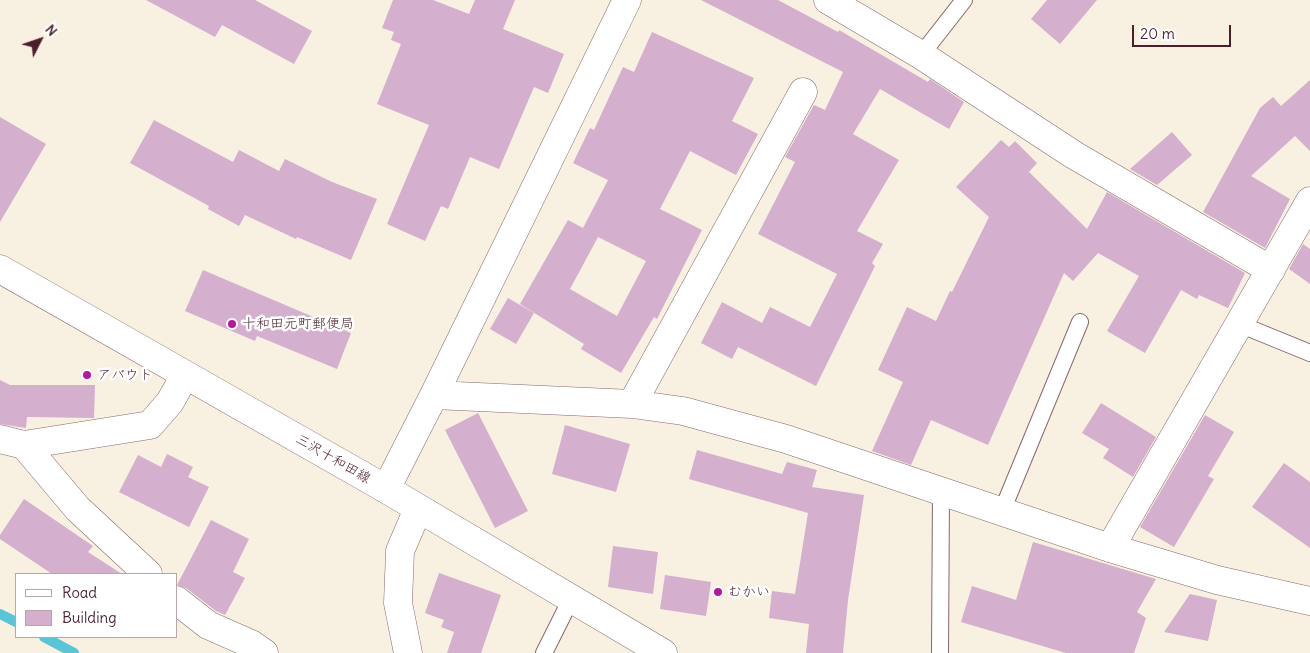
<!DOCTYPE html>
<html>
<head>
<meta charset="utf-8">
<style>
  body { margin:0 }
  #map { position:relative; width:1310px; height:653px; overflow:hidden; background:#f8f0e1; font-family:Delius,sans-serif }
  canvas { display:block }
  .legend { position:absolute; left:15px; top:573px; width:162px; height:65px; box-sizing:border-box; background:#fff; border:1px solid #b7a5aa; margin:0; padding:6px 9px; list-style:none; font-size:15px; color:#4a1f2b }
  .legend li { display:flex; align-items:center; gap:10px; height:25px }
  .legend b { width:25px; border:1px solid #b7a5aa }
  .north { position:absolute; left:15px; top:15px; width:50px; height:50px; -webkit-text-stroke:4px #fff; paint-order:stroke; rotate:49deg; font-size:14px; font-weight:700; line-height:20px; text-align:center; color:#4a1f2b }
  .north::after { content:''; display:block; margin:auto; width:18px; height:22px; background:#4a1f2b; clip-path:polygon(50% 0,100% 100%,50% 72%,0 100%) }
  .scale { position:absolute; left:1132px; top:25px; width:99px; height:22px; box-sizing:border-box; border:2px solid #4a1f2b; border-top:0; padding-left:6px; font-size:15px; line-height:18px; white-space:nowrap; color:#4a1f2b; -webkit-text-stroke:4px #fff; paint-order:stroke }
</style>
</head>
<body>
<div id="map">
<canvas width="1310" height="653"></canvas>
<ul class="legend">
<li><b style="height:6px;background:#fff"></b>Road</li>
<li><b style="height:14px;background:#d4afce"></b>Building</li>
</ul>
<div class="north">N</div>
<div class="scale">20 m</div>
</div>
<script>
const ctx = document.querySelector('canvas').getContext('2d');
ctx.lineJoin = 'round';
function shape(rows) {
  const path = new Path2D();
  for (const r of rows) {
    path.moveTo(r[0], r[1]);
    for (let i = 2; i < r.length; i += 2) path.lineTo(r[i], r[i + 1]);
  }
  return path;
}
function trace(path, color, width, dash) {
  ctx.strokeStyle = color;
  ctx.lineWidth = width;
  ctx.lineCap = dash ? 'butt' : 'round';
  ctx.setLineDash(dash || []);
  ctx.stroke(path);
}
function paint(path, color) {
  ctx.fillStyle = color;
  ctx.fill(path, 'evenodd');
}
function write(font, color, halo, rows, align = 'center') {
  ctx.font = font + ' Delius,"Klee One",sans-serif';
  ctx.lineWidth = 5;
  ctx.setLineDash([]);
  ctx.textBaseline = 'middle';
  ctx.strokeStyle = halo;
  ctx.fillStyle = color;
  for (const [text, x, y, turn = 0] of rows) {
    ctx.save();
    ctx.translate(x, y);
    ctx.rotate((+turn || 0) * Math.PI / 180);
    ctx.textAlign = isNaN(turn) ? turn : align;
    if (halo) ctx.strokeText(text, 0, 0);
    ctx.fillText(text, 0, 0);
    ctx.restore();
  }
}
trace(shape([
  [0,614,16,622],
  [44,637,74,653]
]), '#5ac5d4', 10);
paint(shape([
  [146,0,255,0,312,31,294,64,222,25,215,37],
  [393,0,433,0,469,14,475,0,515,0,503,29,564,54,548,93,534,87,499,169,470,157,448,209,441,206,425,241,387,224,429,125,377,104,401,44,391,40,394,32,382,28],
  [701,0,778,0,838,32,839,30,928,82,930,79,964,102,949,129,880,89,853,134,899,160,857,231,883,244,872,263,875,266,816,386,738,347,732,359,701,343,722,302,762,323,770,307,810,327,837,274,758,234,795,162,785,157,814,105,825,110,843,72],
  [1047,0,1097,0,1060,44,1031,19],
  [652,32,754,78,732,121,758,134,736,175,690,151,660,209,702,230,657,319,654,317,621,373,581,349,584,344,520,304,568,220,583,228,608,180,573,163,590,128,594,130,623,67,634,72],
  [598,237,646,261,617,316,570,289],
  [1310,80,1310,151,1295,136,1251,176,1290,199,1265,248,1203,212,1260,108,1273,97,1281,106],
  [0,117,46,144,0,222],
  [154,120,233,162,239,150,279,171,285,159,332,182,377,199,351,260,297,237,296,239,245,215,239,226,208,209,209,206,130,163],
  [1172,132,1192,155,1157,185,1130,169],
  [1001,140,1009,147,1015,141,1037,163,1029,172,1087,229,1107,192,1245,273,1228,308,1199,295,1197,299,1181,290,1145,353,1107,331,1139,276,1098,253,1073,281,1064,273,988,445,931,420,911,465,872,451,903,382,878,370,907,307,936,321,950,291,952,292,989,217,956,187],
  [1303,244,1310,249,1310,284,1289,269],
  [203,270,351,333,337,369,257,336,255,341,185,311],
  [508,298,534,313,516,344,490,329],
  [0,380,10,385,95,385,94,418,27,417,26,428,0,424],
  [1101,403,1156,437,1133,477,1103,458,1109,449,1082,433],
  [478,413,528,511,495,528,445,430],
  [1205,415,1234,432,1208,476,1214,479,1174,547,1140,527],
  [565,425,630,444,616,492,552,474],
  [697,450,782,474,787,462,817,470,812,487,864,495,848,600,843,653,806,653,809,624,769,618,772,591,795,594,808,513,689,479],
  [167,454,193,467,188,477,209,487,189,527,119,492,138,455,161,467],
  [1284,463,1310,482,1310,548,1252,507],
  [24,499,93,546,88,552,122,574,52,574,0,539,0,535],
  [211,520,249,539,233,572,245,578,225,615,216,611,186,588,177,585],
  [1033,542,1156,579,1137,612,1146,618,1134,653,1066,653,961,622,972,586,1016,600],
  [613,546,658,552,653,594,608,587],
  [439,573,501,595,481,653,447,653,454,632,441,627,444,620,425,613],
  [665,575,711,582,706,616,660,609],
  [1190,594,1217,600,1208,641,1164,632]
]), '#d4afce');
const lane = shape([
  [921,55,964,0],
  [1239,324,1310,353],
  [1002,511,1080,322],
  [544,653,571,599],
  [940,653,941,491]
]);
const street = shape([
  [828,0,921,55,1074,155,1271,270],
  [434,395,632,404,683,411,786,439,1110,548,1217,580,1310,601],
  [632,404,803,92],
  [0,439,24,445,150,425,170,402,185,375],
  [24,445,78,509,148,574],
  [386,489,434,395,627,0],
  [1110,548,1310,201],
  [176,600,208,625,251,644,264,653],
  [408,653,398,603,400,551,418,509]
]);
const primary = shape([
  [0,269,386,489,663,653]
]);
trace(lane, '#87686b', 18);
trace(street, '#87686b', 29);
trace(primary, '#87686b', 29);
trace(lane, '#fff', 16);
trace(street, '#fff', 28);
trace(primary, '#fff', 28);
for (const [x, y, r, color] of [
  [232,324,5,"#b5179e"],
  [87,375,5,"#b5179e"],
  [718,592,5,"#b5179e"]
]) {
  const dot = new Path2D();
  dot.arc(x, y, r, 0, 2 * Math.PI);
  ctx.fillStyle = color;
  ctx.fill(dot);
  trace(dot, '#fff', 2);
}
write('14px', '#4a1f2b', '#fff', [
  ["十和田元町郵便局",242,324],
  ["アバウト",97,375],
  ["むかい",728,592]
], 'left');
write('14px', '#4a1f2b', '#fff', [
  ["三沢十和田線",333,459,30]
]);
</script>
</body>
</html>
